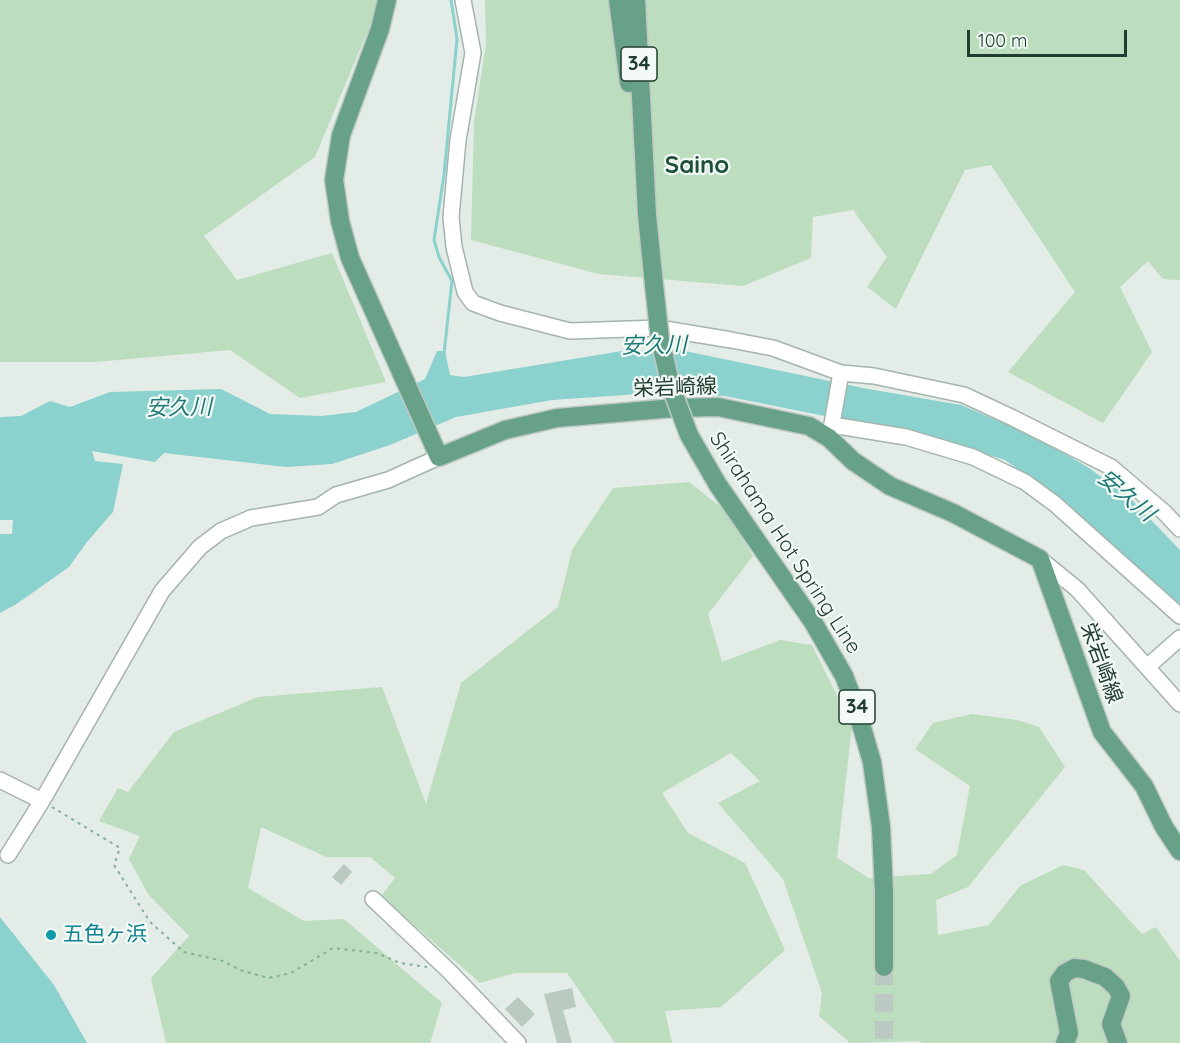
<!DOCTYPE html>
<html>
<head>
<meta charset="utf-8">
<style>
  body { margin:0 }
  #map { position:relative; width:1180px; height:1043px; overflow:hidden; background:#e3ece6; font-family:Quicksand,sans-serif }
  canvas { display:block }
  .scale { position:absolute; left:967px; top:30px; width:160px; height:27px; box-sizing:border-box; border:3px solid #223e31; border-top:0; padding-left:8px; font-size:18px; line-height:21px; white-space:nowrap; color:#223e31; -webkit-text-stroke:4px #f3f9f5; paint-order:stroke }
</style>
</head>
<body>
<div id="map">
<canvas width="1180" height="1043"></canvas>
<div class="scale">100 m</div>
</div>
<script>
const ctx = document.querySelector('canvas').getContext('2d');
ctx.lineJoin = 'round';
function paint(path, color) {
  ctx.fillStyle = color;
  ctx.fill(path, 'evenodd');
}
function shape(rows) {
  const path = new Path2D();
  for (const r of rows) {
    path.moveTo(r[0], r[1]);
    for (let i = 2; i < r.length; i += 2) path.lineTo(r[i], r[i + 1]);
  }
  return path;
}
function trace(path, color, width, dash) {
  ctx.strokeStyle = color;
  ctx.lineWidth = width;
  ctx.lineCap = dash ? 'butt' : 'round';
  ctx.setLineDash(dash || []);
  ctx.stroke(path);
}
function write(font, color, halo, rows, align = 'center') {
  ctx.font = font + ' Quicksand,"Noto Sans JP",sans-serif';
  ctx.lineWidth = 4.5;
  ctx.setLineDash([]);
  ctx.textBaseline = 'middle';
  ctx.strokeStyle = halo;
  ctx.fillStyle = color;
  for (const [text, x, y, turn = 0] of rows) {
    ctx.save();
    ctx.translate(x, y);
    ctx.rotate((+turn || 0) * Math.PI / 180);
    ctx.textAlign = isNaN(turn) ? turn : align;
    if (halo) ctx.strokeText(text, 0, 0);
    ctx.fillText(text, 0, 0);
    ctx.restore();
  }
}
paint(shape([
  [0,0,377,0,374,16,315,157,204,236,237,280,332,253,386,382,300,398,230,350,95,362,0,362],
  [485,0,1180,0,1180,280,1163,279,1148,261,1120,287,1152,352,1103,423,1008,372,1075,292,991,165,965,170,896,309,867,287,887,257,853,210,813,217,811,258,743,286,599,274,471,240,474,122,486,44],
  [689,482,727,512,753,556,708,614,722,662,780,640,812,645,852,726,837,858,869,878,931,874,957,855,970,786,915,749,933,723,972,714,1017,720,1039,727,1065,767,968,887,936,900,938,935,989,925,1020,886,1063,865,1084,870,1142,934,1156,927,1180,961,1180,1043,923,1043,918,1041,850,1043,819,1016,822,993,783,879,718,803,760,781,731,753,662,793,688,833,745,863,785,950,721,1007,665,1011,672,1043,615,1043,567,973,515,973,480,983,381,896,395,878,370,857,326,857,261,827,248,888,304,921,344,919,442,1003,430,1043,166,1043,151,978,189,936,148,894,129,859,140,836,99,821,118,788,128,792,174,732,258,697,382,687,426,804,461,683,558,607,572,550,613,488]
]), '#bcddbe');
paint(shape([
  [680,350,868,389,961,405,1038,438,1089,468,1129,497,1180,550,1180,608,1068,505,1005,460,934,438,725,396,653,393,552,400,456,417,390,445,332,464,286,467,164,453,155,462,92,451,95,461,123,464,113,512,87,542,69,567,15,605,0,613,0,534,12,534,13,520,0,520,0,417,21,416,50,401,70,407,110,392,221,389,270,414,321,416,356,412,425,379,437,351,445,351,450,375,464,377,622,351],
  [0,917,54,985,87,1043,0,1043]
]), '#8bd1ce');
trace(shape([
  [444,354,452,281,439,257,434,240,444,175,457,39,451,0]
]), '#8bd1ce', 3);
paint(shape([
  [344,864,352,872,341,885,332,877],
  [572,988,576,1007,563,1010,572,1043,557,1043,544,994],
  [518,997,535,1014,522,1027,505,1009]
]), '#bbcac1');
trace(shape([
  [884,967,884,1043]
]), '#bcc9c2', 18, [18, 9]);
const minor = shape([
  [463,0,473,53,458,140,451,217,454,247,465,292,473,303,500,313,570,331,659,328,731,340,773,348,841,373,874,376,964,395,1013,418,1111,467,1164,512,1180,529],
  [832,425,906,437,973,457,1025,482,1055,504,1180,616],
  [830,435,841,373],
  [1040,559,1077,589,1180,704],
  [1147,667,1180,638],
  [0,780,42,801],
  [8,855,42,801,162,591,200,547,221,531,251,518,318,507,336,495,388,480,439,457],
  [373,899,449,971,518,1043]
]);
const major = shape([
  [387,0,380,29,341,135,334,180,340,221,350,258,439,457,505,430,557,418,674,408,718,407,809,426,829,438,853,461,890,486,953,513,1040,559,1102,732,1144,786,1164,827,1180,851],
  [618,0,629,83],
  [636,0,647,215,654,285],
  [718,485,813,622,844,676,855,704,872,762,881,827,884,893,884,967],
  [1065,1043,1069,1033,1059,981,1065,973,1074,968,1084,969,1105,977,1116,987,1121,996,1111,1024,1118,1043]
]);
trace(minor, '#a5b4ac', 18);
trace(major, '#c1c9c5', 21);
trace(shape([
  [52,807,120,848,114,865,150,922,184,952,223,961,240,970,268,978,291,973,333,948,377,953,400,963,427,967]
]), '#83b099', 2, [3, 4.5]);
trace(minor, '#fff', 15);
trace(major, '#67a288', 18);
const majorBridge = shape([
  [654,285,660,339,671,387,689,435,718,485]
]);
trace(majorBridge, '#c1c9c5', 21, []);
trace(majorBridge, '#67a288', 18);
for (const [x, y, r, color] of [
  [51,935,6,"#0f9aa8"]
]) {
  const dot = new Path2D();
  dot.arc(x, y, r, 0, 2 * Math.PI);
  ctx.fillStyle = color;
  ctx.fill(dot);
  trace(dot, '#f3f9f5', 2);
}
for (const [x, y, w] of [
  [639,64,36],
  [857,707,36]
]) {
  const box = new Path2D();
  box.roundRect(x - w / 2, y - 17, w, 34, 4.5);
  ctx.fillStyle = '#f3f9f5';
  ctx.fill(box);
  trace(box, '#223e31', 1.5);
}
write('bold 20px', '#223e31', null, [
  ["34",639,64],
  ["34",857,707]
]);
write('21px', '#223e31', '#f3f9f5', [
  ["栄岩崎線",675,388,-2],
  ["Shirahama Hot Spring Line",785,543,57],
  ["栄岩崎線",1101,663,70]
]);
write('21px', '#0d838f', '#f3f9f5', [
  ["五色ヶ浜",63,935]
], 'left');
write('italic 22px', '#1d7977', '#f3f9f5', [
  ["安久川",654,346,-1],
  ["安久川",179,408,-1],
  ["安久川",1126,496,40]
]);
write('bold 24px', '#1e503a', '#f3f9f5', [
  ["Saino",697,166]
]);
</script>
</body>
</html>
